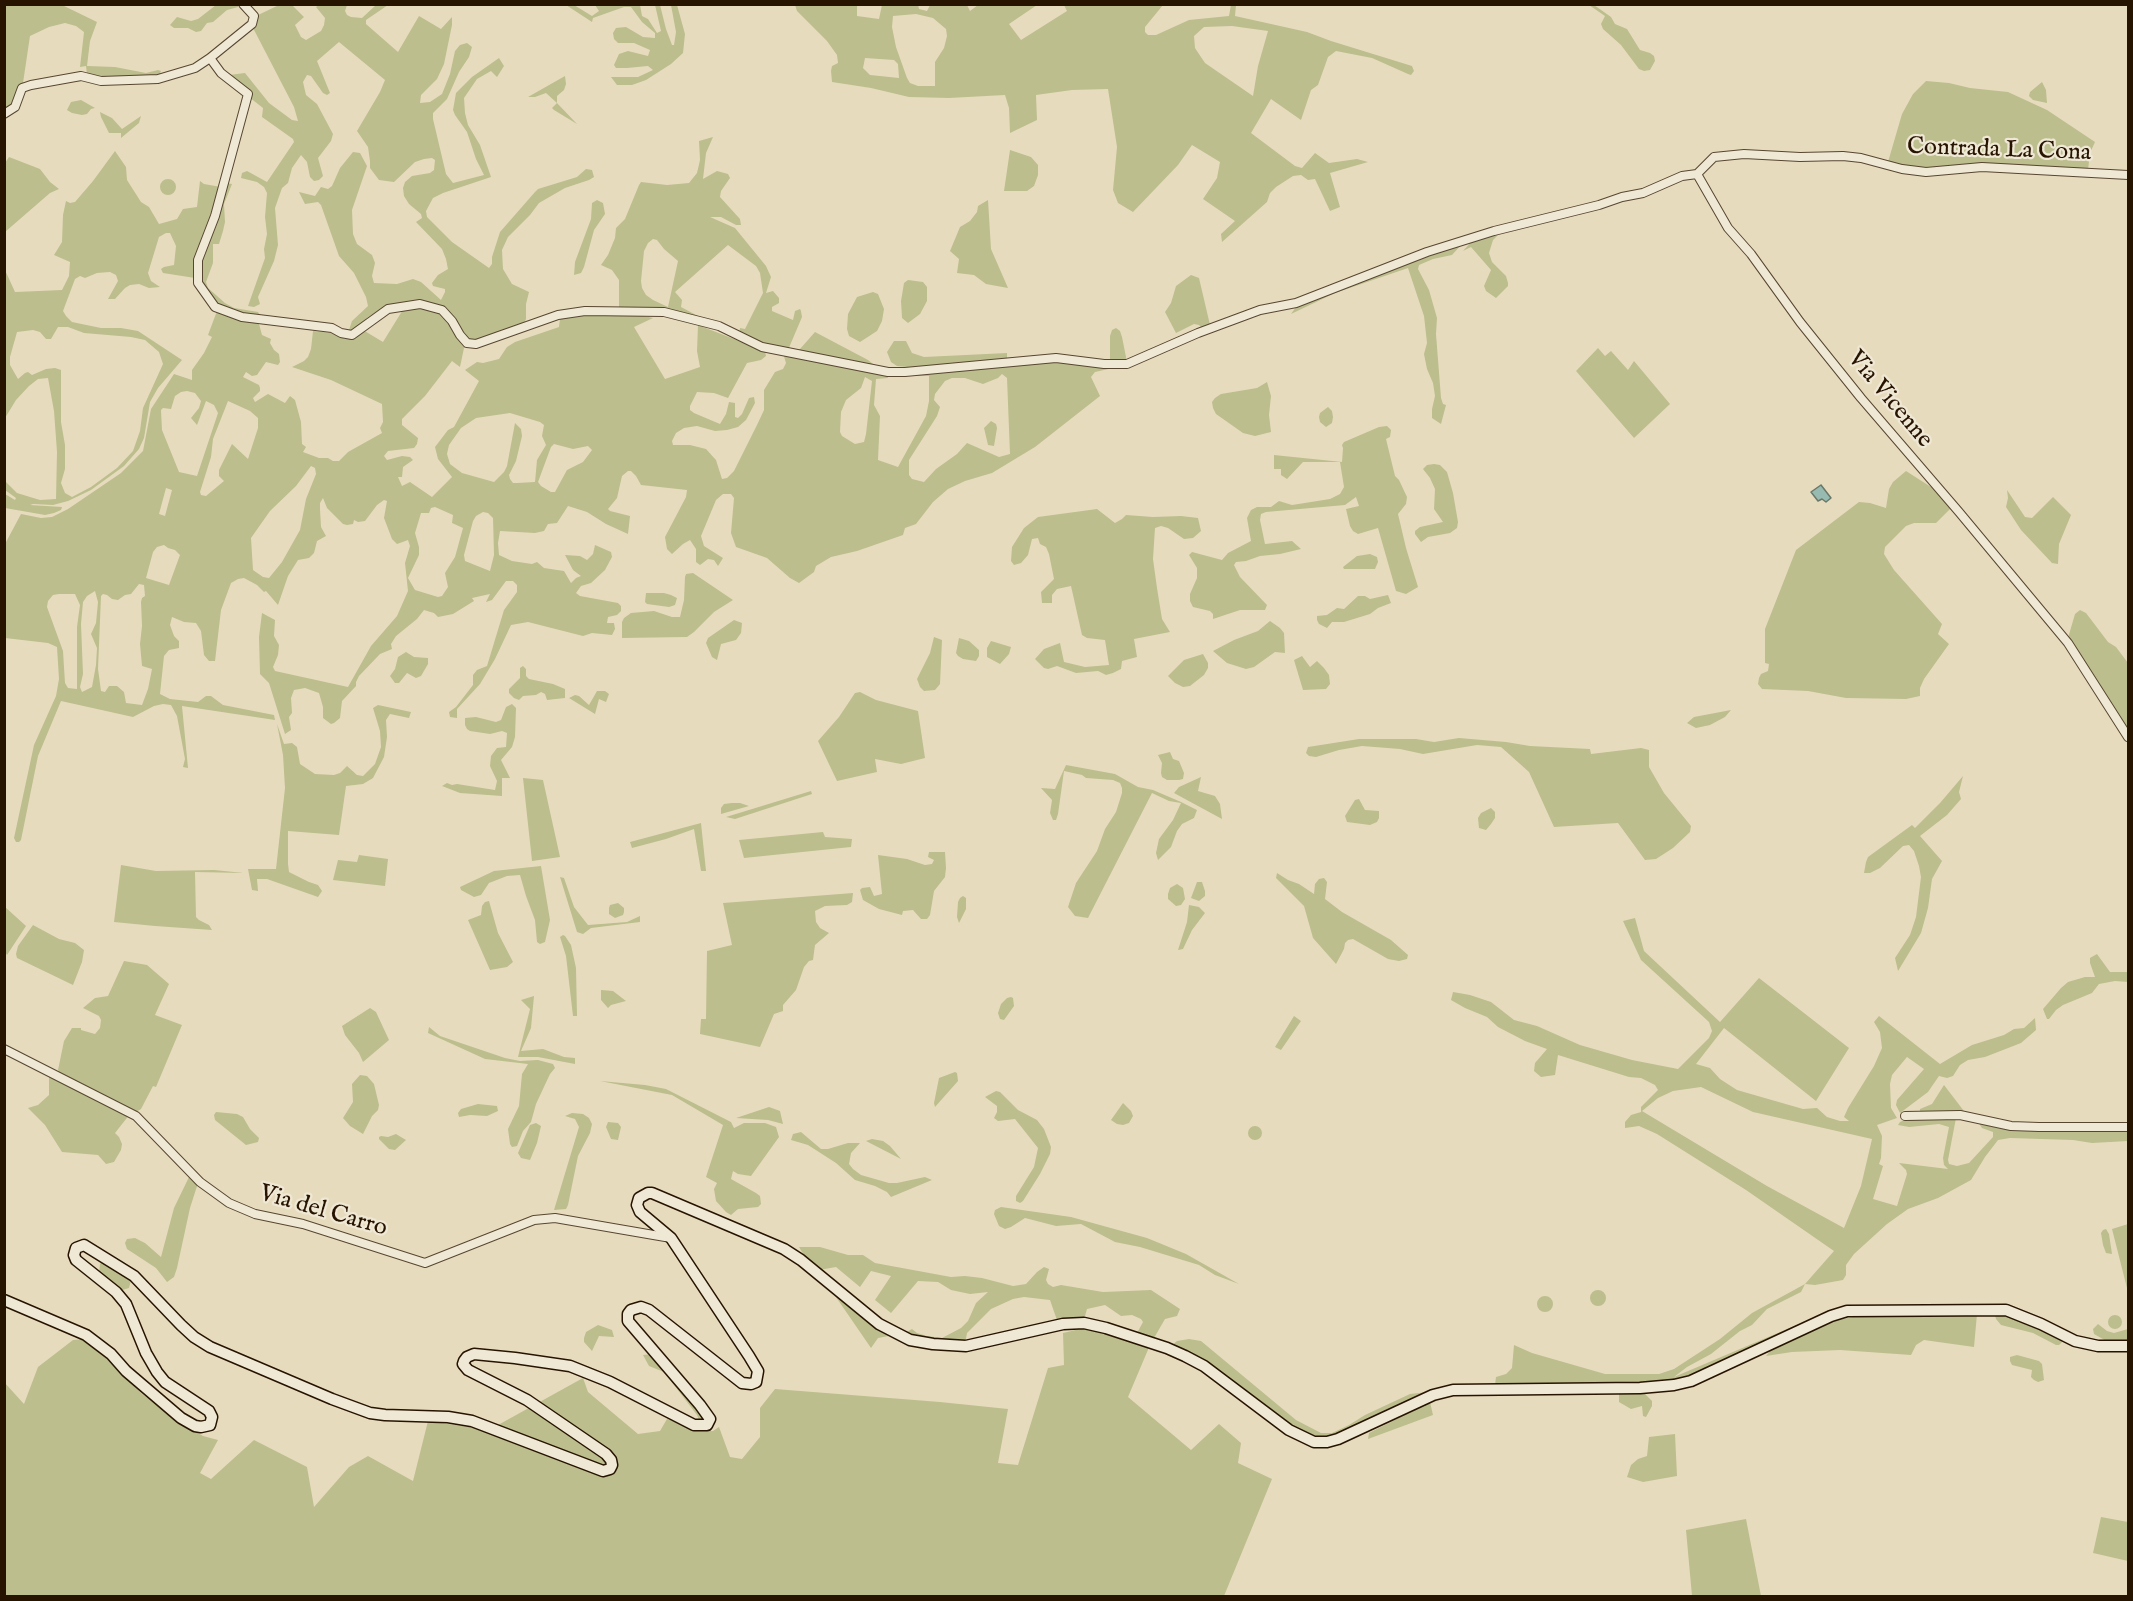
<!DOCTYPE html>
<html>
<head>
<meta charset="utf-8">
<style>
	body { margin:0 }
	#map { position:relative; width:2133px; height:1601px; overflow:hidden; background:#e7dbbe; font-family:"IM FELL English",serif }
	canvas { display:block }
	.frame { position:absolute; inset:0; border:6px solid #271400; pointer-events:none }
</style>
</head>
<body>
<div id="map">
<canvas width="2133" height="1601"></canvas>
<div class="frame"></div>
</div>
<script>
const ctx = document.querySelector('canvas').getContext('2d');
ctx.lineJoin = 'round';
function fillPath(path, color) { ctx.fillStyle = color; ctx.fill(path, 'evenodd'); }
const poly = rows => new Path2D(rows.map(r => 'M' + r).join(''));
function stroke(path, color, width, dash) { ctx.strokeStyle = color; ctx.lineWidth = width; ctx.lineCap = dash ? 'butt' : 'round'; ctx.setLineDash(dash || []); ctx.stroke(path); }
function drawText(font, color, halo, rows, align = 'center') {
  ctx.font = font + ' "IM FELL English",serif'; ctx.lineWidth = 4.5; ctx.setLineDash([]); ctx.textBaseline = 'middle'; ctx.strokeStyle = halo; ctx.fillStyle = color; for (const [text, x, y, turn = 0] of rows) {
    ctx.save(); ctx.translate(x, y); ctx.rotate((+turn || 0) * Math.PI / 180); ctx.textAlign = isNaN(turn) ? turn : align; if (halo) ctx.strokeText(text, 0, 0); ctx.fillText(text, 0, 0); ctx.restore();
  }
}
fillPath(poly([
	[39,4,62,5,97,22,90,41,87,66,115,67,146,73,158,70,161,71,159,76,116,81,87,74,86,66,80,67,84,32,76,26,65,23,49,27,30,36,23,83,31,81,14,106,5,113,5,5],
	[216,5,238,5,238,7,227,10,213,22,207,23,201,31,196,32,188,28,174,28,170,25,177,17,191,21,198,19],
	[279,5,292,5,304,17,295,25,301,37,306,40,321,31,324,25,325,18,316,7,319,5,347,5,345,11,347,15,351,17,362,18,376,5,388,5,366,20,366,24,398,52,419,16,441,29,452,17,452,25,444,64,437,79,421,95,420,103,430,102,442,94,450,74,455,51,460,45,467,43,472,47,469,57,459,72,447,99,433,113,433,119,446,174,453,183,484,175,476,159,467,132,455,115,453,110,456,93,472,77,499,58,504,66,497,77,491,71,477,79,464,98,465,113,468,125,480,145,491,177,443,193,433,198,426,211,427,217,452,242,489,268,492,264,492,257,500,232,535,192,538,189,577,177,586,169,592,170,594,177,589,180,565,188,539,203,530,215,508,237,502,250,503,269,512,284,529,292,526,304,526,319,523,326,464,348,460,367,452,361,425,396,402,419,402,425,418,438,417,444,414,448,388,451,384,456,387,460,402,456,410,457,413,460,403,467,402,477,398,477,402,486,410,482,432,497,452,477,438,459,435,447,448,430,454,427,479,381,465,370,477,362,483,363,499,359,507,347,515,342,559,327,560,318,586,314,644,316,653,318,634,327,665,379,700,367,697,351,698,325,765,351,766,356,761,360,747,363,728,398,714,393,697,392,690,406,690,410,694,413,720,424,726,414,729,402,735,403,735,417,738,418,742,414,749,398,754,397,755,403,746,420,738,427,727,430,715,431,697,426,684,428,676,433,672,441,673,445,690,445,706,449,716,460,722,479,727,478,734,471,757,425,764,410,764,390,775,372,783,369,786,363,783,353,791,355,800,349,815,332,868,360,887,375,888,378,876,379,874,405,880,416,878,460,898,467,926,416,929,401,929,376,912,376,935,372,1050,361,1113,368,1095,372,1091,377,1100,396,1035,447,992,473,965,481,948,489,933,502,916,524,905,528,903,535,857,551,831,557,816,566,814,572,799,583,790,578,767,558,736,547,731,533,734,498,731,494,723,494,716,500,701,536,704,546,723,558,718,566,714,560,708,559,700,565,696,562,696,549,690,540,683,544,672,554,667,549,665,537,686,497,687,490,641,485,636,476,631,471,628,471,622,476,617,498,608,509,610,511,630,516,628,534,606,524,587,512,568,506,557,523,548,524,544,531,535,533,500,531,498,543,499,555,512,561,532,564,537,562,544,568,564,571,571,583,576,578,581,576,573,570,565,555,580,556,587,560,593,554,595,545,611,552,612,557,605,570,591,583,581,586,576,593,580,596,618,603,621,606,621,611,617,615,608,617,607,623,614,623,615,629,612,635,592,633,583,636,528,622,511,625,495,659,480,684,457,709,457,718,450,717,449,712,456,707,473,685,473,675,477,670,487,666,504,610,517,592,517,585,513,581,506,581,492,600,486,602,490,594,472,598,474,601,453,614,438,617,434,613,424,610,417,619,396,636,391,644,392,649,380,654,359,676,356,682,356,686,342,701,340,718,334,723,331,724,323,718,323,707,319,693,305,688,294,690,291,698,292,713,289,717,291,730,285,734,269,683,260,674,259,637,262,613,275,620,274,636,279,645,278,655,273,667,275,671,348,687,371,646,397,616,408,591,405,563,410,546,408,540,397,544,392,539,384,518,387,501,384,500,377,505,365,521,358,522,354,520,353,524,347,525,343,524,327,508,323,498,320,503,320,509,321,527,326,536,317,541,314,553,309,558,298,560,288,576,278,605,266,591,264,592,257,585,244,578,238,579,231,583,221,610,215,661,209,661,204,655,201,631,196,623,184,622,172,617,170,625,174,636,179,641,179,648,169,650,164,656,160,694,170,699,198,702,206,696,211,696,223,705,274,715,275,720,182,706,188,768,183,767,185,759,177,716,171,705,163,704,154,706,133,717,61,701,38,756,21,840,19,842,16,842,14,838,34,745,56,696,59,679,57,647,48,643,5,638,5,544,21,514,41,518,52,517,68,509,121,473,143,451,151,409,174,374,192,380,192,370,204,353,212,337,208,335,217,311,259,324,262,335,271,339,270,343,274,350,279,354,280,362,278,365,266,362,257,375,252,376,246,372,243,377,259,385,260,388,260,391,253,398,255,402,268,394,285,403,290,396,295,400,301,422,302,444,306,447,303,452,319,458,328,458,333,461,339,461,348,452,382,433,380,428,383,422,382,404,331,380,292,367,304,361,308,357,311,349,313,331,333,333,345,339,352,338,363,330,383,342,404,308,386,306,368,317,354,332,348,333,352,321,368,306,366,297,354,273,339,256,321,205,318,202,305,204,299,192,315,196,321,187,328,189,332,186,340,168,353,152,360,153,367,166,352,210,353,234,357,244,372,255,375,263,372,276,374,283,397,284,413,279,421,282,441,300,445,292,445,289,433,286,432,283,438,275,448,269,446,259,442,249,416,222,422,218,421,214,409,204,404,196,403,188,405,182,412,176,430,173,434,170,435,160,432,158,424,159,415,162,394,182,379,180,370,168,370,161,368,147,357,131,380,92,385,80,339,42,317,61,330,93,327,95,323,93,311,76,307,75,303,82,306,95,317,104,333,134,331,141,318,158,323,176,319,180,314,181,310,177,307,162,301,155,292,168,288,183,282,188,275,208,278,245,274,261,258,297,260,304,254,307,248,306,265,258,264,249,267,234,265,217,267,193,264,187,257,182,241,178,242,173,247,171,267,182,294,142,293,139,262,117,263,108,249,97,229,75,245,73,269,103,292,120,298,121,294,107,252,26,256,16],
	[1002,374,1007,378,1010,454,999,457,967,443,957,454,936,469,924,482,912,479,909,475,909,460,937,416,940,407,934,400,935,394,945,381,952,378,965,378,983,384,998,378],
	[865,377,872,381,866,434,864,442,855,444,842,436,840,432,841,412,846,400,861,388],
	[187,391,195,393,201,401,199,408,191,418,197,425,206,401,214,405,218,413,197,476,179,472,162,430,161,410,163,408,171,409,175,396,181,392],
	[228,401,250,411,258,418,258,428,248,459,232,444,219,470,219,476,224,481,206,496,201,495,200,492,211,457,213,439],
	[510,413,540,422,544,425,542,436,546,445,537,460,535,482,517,483,513,483,510,479,509,475,516,461,522,436,521,429,515,423,507,466,504,472,494,482,462,473,450,464,447,454,449,445,461,428,476,418],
	[554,444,573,449,588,446,592,450,583,462,567,470,555,492,551,492,541,486,538,482,551,447],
	[311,466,315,468,316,474,306,499,300,530,282,562,269,578,263,577,253,570,251,538,270,511,296,486],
	[166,488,172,490,165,516,159,514],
	[435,507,453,515,452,523,463,528,455,557,445,573,448,587,442,596,438,597,415,590,408,578,419,555,419,547,415,533,421,513,429,513,431,508],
	[483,512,488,513,493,518,494,555,490,571,465,561,464,555,473,521,476,516],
	[164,545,168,548,175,550,180,555,169,585,146,578,153,552,157,547],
	[139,584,144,585,145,596,142,598,141,602,142,626,140,644,142,666,152,669,148,689,142,705,126,703,124,692,117,686,109,686,105,692,101,691,98,669,101,596,103,594,107,595,112,599,118,600,125,595,131,594],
	[95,591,98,602,96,623,91,634,97,648,96,665,92,687,82,692,80,687,83,674,81,624,83,602,87,596],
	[59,594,75,594,80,605,77,627,77,689,68,688,65,683,63,651,47,607,48,601,53,595],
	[566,5,574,5,592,16,599,11,595,5,640,5,642,16,648,19,657,33,661,31,655,5,660,5,666,29,672,45,674,45,676,32,671,5,677,5,685,34,683,53,671,64,646,80,632,85,617,85,611,77,638,77,653,70,648,66,627,68,616,68,614,65,619,54,628,51,648,56,650,50,634,43,618,43,614,39,613,33,616,28,626,27,643,37,655,38,655,33,642,22,631,7,624,7,593,18,592,22],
	[795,5,857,5,857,16,879,19,882,5,918,5,919,9,927,11,930,5,967,5,970,11,978,5,1037,5,1009,24,1021,40,1067,11,1064,5,1163,5,1145,27,1145,32,1148,35,1156,35,1189,20,1229,16,1231,5,1236,5,1235,16,1307,32,1331,41,1412,66,1414,71,1411,75,1408,74,1372,58,1336,51,1328,57,1318,85,1311,90,1301,120,1271,99,1251,133,1295,166,1302,168,1315,153,1329,163,1357,159,1368,162,1330,173,1340,207,1330,211,1315,179,1308,180,1301,175,1293,176,1276,187,1270,193,1267,202,1222,242,1221,234,1235,221,1203,199,1217,178,1220,162,1192,145,1178,165,1133,212,1118,203,1113,190,1117,147,1108,89,1072,90,1036,95,1037,120,1010,133,1009,108,1005,95,949,98,909,97,871,88,832,82,831,71,832,66,838,63,837,55,827,41,797,11],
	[916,14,933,18,946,29,947,36,944,48,935,62,935,86,918,86,910,83,907,78,896,47,892,27,893,16],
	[1232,26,1268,31,1258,66,1253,96,1205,63,1195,48,1194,36,1204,27],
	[865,58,894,60,898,64,899,78,870,75,863,68],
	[1589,5,1594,5,1611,17,1615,24,1627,29,1640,50,1650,53,1654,56,1655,61,1650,70,1644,71,1639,69,1621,45,1603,29,1601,24,1605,16],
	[565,76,566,84,564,90,557,96,557,103,577,124,554,110,552,108,557,103,546,93,535,97,528,97],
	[1926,81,1949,83,1970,88,2008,92,2047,110,2095,142,2090,153,2088,170,1923,169,1888,162,1902,114,1913,94],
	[2042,82,2046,90,2047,103,2033,100,2029,96,2030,92],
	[81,100,95,108,91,109,87,114,82,115,72,113,67,110,71,102],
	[100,112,112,118,122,129,141,116,139,123,121,138,121,133,109,133,101,117],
	[713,137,706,153,703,179,717,171,728,174,730,178,721,191,720,197,740,219,741,225,736,225,721,217,710,217,735,228,766,266,771,277,766,293,773,291,779,298,779,303,772,307,772,311,793,320,795,311,800,309,801,311,802,317,788,350,763,345,739,335,740,328,745,329,763,293,760,273,756,266,728,245,675,292,682,300,681,307,698,316,720,323,619,307,619,280,612,270,601,265,608,255,615,238,616,228,625,219,639,185,641,182,667,185,689,183,697,173,700,160,699,141],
	[653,239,657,240,664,249,678,261,668,307,653,300,646,295,642,288,641,281,644,251,648,243],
	[1010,150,1031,157,1038,165,1038,175,1034,186,1027,191,1004,191],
	[115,151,126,167,127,180,141,202,149,207,159,224,177,219,183,209,197,207,200,181,204,184,221,187,226,183,232,184,224,204,225,222,223,231,219,244,213,244,213,263,206,282,208,288,225,303,234,308,258,312,262,318,246,316,213,302,195,278,163,273,161,269,164,267,174,265,176,246,170,233,166,233,159,237,148,273,151,281,160,287,149,288,139,284,130,285,125,288,115,299,108,299,118,281,116,275,110,272,97,273,85,278,80,276,75,279,63,311,66,316,72,322,101,328,121,328,138,331,182,360,158,388,150,402,144,438,139,449,124,466,91,490,68,501,53,505,33,504,30,505,62,507,61,510,54,513,45,515,5,508,5,494,15,500,16,498,5,490,5,481,17,493,40,500,56,499,57,452,54,411,48,378,38,379,29,386,16,400,5,418,5,270,15,292,62,290,69,276,70,262,54,255,62,242,63,215,66,201,70,203,75,202,93,181],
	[58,327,68,327,84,333,131,337,145,340,159,352,163,364,143,408,140,431,133,451,117,468,91,487,72,497,65,493,61,483,65,469,65,445,61,422,61,370,55,368,46,369,32,375,28,372,25,373,18,379,10,365,10,357,17,332,33,330,40,332,46,339,51,339],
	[9,157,40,169,50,182,59,189,50,193,5,232,5,163],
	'160 187a8 8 0 1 1 16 0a8 8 0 1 1-16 0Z',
	[597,200,603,203,605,214,594,230,584,267,581,273,574,275,575,262,591,219,592,203],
	[988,200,991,249,1008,288,986,284,974,275,957,273,959,259,950,251,960,227,970,221,977,212,978,206],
	[1500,233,1493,240,1489,253,1492,262,1506,276,1508,283,1508,286,1496,298,1486,291,1484,286,1491,270,1471,247,1463,251,1472,241],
	[1462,244,1452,255,1433,259,1419,265,1418,269,1429,290,1437,318,1436,334,1441,398,1443,404,1446,405,1441,424,1432,418,1432,409,1435,396,1433,383,1427,369,1424,354,1427,343,1424,316,1408,268,1335,293,1291,314,1296,307,1380,275,1405,263],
	[1191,275,1199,278,1210,325,1202,328,1199,325,1194,324,1176,333,1165,312,1171,303,1176,286],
	[908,280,923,282,927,287,927,301,920,314,908,323,902,318,901,301,904,283],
	[873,292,878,294,884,309,882,321,877,331,860,342,849,336,847,329,848,314,857,297],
	[1116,328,1120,331,1122,337,1127,362,1110,363,1110,336,1112,330],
	[894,341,906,341,912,353,924,357,1007,353,1007,358,917,368,897,366,891,362,887,352],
	[1598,348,1605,356,1611,351,1628,370,1634,361,1670,404,1634,438,1576,371],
	[1267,382,1271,396,1269,415,1271,432,1255,436,1243,433,1216,414,1213,408,1212,402,1215,398,1221,394,1257,388],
	[1328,407,1332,411,1333,417,1332,423,1326,427,1320,422,1319,417,1320,413],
	[991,421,996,424,997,428,994,446,988,445,984,428],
	[1387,426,1391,430,1390,437,1386,439,1395,476,1399,480,1407,497,1406,504,1398,514,1406,548,1418,587,1406,594,1396,591,1378,528,1358,534,1353,531,1350,526,1346,509,1359,506,1356,497,1345,505,1266,512,1261,514,1260,520,1265,544,1292,541,1301,549,1280,554,1260,556,1246,561,1236,562,1234,565,1240,577,1267,605,1265,610,1240,610,1213,619,1213,614,1210,611,1193,607,1190,601,1190,594,1197,578,1197,568,1189,555,1192,552,1222,560,1228,553,1251,541,1247,518,1251,510,1257,507,1271,507,1279,501,1292,505,1330,499,1340,494,1344,487,1340,462,1303,462,1287,479,1281,475,1281,469,1274,469,1274,455,1342,462,1343,448,1342,445,1344,442,1379,427],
	[1434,464,1440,465,1447,472,1453,493,1458,522,1457,528,1450,533,1428,537,1421,542,1415,534,1415,531,1420,527,1443,522,1434,509,1435,489,1430,478,1423,469,1427,465],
	[1906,471,1931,487,1951,508,1936,523,1914,523,1906,526,1885,547,1884,554,1894,570,1942,624,1938,634,1949,644,1924,679,1920,688,1920,696,1906,699,1846,698,1808,691,1762,689,1758,684,1759,678,1761,674,1768,671,1769,664,1765,663,1765,629,1796,550,1859,502,1870,503,1886,508,1889,489,1893,482],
	[2007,490,2025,517,2032,518,2053,497,2071,515,2059,544,2058,564,2052,563,2021,530,2006,507,2008,498],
	[1097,509,1115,523,1122,519,1126,515,1153,517,1181,516,1198,518,1201,531,1193,538,1184,539,1168,528,1161,526,1155,528,1153,559,1157,588,1162,619,1170,632,1134,639,1137,657,1122,661,1121,669,1113,673,1106,675,1098,671,1076,673,1057,666,1048,669,1044,668,1035,659,1044,649,1060,643,1064,662,1085,667,1109,665,1105,640,1087,638,1082,635,1071,586,1057,589,1052,595,1052,603,1042,603,1041,592,1054,579,1049,554,1046,547,1040,544,1038,538,1032,539,1028,555,1021,563,1014,565,1011,561,1012,547,1024,528,1038,517],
	[1370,554,1377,557,1378,562,1375,569,1344,569,1343,567,1357,556],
	[693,573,733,600,714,612,694,632,687,637,622,638,622,622,624,618,631,613,654,611,672,617,680,617,684,600,685,577,686,574],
	[646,593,664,593,671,595,677,598,675,605,669,607,647,604,645,602],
	[1388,595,1391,603,1378,608,1370,614,1344,622,1332,622,1327,628,1319,624,1317,620,1317,616,1327,615,1337,608,1344,609,1358,596,1365,596,1370,599],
	[2080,610,2086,613,2108,642,2116,647,2128,663,2128,732,2068,638,2075,614],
	[734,620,742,623,741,633,736,640,721,644,717,660,712,657,706,643,708,638],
	[1270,621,1280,628,1284,633,1285,653,1275,652,1254,667,1246,669,1227,663,1213,651,1234,640,1258,631],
	[934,637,942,640,940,684,935,690,924,691,920,687,917,679,930,653],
	[959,638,969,641,979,650,979,656,976,661,963,659,958,656,956,653],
	[991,641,1011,647,1009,654,1000,664,987,657,987,648],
	[406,652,414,657,428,658,428,664,421,676,416,678,407,673,399,683,395,683,390,676,395,669,398,657],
	[1203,654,1208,663,1208,668,1204,675,1190,686,1183,687,1175,683,1168,676,1184,660],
	[1302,656,1310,667,1317,661,1324,668,1329,675,1330,684,1326,689,1303,690,1294,660],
	[523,666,526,669,526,676,529,679,553,684,565,689,565,698,547,700,545,694,541,692,536,695,523,696,519,700,514,698,509,693,509,689,520,678,520,668],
	[597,691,605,691,609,694,606,702,599,699,595,714,569,698,575,695,579,696,589,705],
	[860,692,876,700,918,711,925,758,901,764,875,759,877,772,837,781,818,741,839,717,855,693],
	[512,704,516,708,515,737,512,747,501,760,510,778,502,778,502,796,460,793,442,786,447,783,452,785,457,784,495,790,497,781,490,766,491,756,497,748,506,747,507,733,502,731,490,734,470,731,467,729,465,725,465,718,476,717,496,722,501,720,506,707],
	[378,705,411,712,409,718,390,714,386,720,387,737,384,757,373,778,363,784,346,786,339,835,288,831,288,864,289,872,309,882,318,885,322,891,318,897,267,879,257,879,258,891,252,890,248,869,276,869,285,788,283,755,277,724,284,744,292,743,297,747,300,764,315,774,334,775,340,773,347,766,357,775,363,776,375,764,381,747,380,731,373,708],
	[1731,710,1725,717,1710,725,1696,728,1687,723,1694,717],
	[1459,738,1506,742,1530,746,1590,749,1591,754,1641,748,1649,750,1649,767,1664,793,1691,826,1690,832,1673,848,1656,859,1645,860,1618,823,1554,827,1529,772,1501,747,1477,745,1423,754,1400,749,1362,746,1339,750,1316,757,1309,756,1306,753,1308,747,1359,739,1416,739,1434,742],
	[1170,752,1173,759,1179,761,1184,773,1183,779,1179,780,1167,780,1162,777,1161,773,1162,763,1158,755],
	[1066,765,1115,774,1138,787,1153,790,1181,802,1197,810,1194,818,1182,824,1177,831,1171,847,1158,860,1156,853,1159,839,1173,820,1181,803,1169,801,1152,793,1088,918,1075,916,1068,907,1076,883,1097,851,1105,829,1116,812,1122,793,1122,788,1120,783,1113,780,1086,778,1082,775,1064,771,1058,814,1056,820,1053,820,1050,813,1052,800,1041,788,1055,789],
	[1963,776,1959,792,1961,799,1947,815,1920,836,1942,861,1932,879,1928,908,1921,933,1898,971,1895,958,1910,935,1916,917,1921,877,1919,866,1914,851,1909,845,1903,846,1880,868,1870,873,1864,873,1866,862,1868,857,1912,825,1915,828,1940,803],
	[1201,777,1198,791,1215,796,1220,804,1222,819,1174,793,1179,787],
	[523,778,543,780,560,857,532,861],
	[811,791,812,794,735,819,726,817],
	[1359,799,1365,810,1379,811,1379,818,1377,822,1370,825,1347,822,1345,816,1355,800],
	[732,803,740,803,749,806,721,814,721,808,724,804],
	[1491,808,1495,812,1495,818,1491,824,1486,830,1479,828,1478,818,1481,813],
	[701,823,706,871,701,871,694,829,666,839,632,848,630,842],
	[823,832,825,837,852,839,851,847,744,858,739,840],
	[929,852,945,852,946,868,945,877,934,891,930,915,927,919,921,919,913,910,903,911,902,915,879,909,863,900,860,890,862,888,870,887,874,896,882,894,878,855,907,859,925,865,932,864,934,860,928,857],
	[359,855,388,859,385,886,333,880,338,860,357,862],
	[121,865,156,871,214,870,244,873,195,872,196,917,199,920,209,925,212,930,155,926,114,922],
	[541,866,550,920,545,942,540,944,537,942,535,920,526,896,520,875,507,876,489,883,481,895,474,897,461,890,460,887,494,871],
	[1277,873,1288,880,1299,884,1314,894,1315,884,1319,879,1324,878,1327,882,1325,899,1342,912,1391,940,1408,955,1407,959,1399,961,1388,959,1353,939,1348,940,1345,943,1344,949,1336,964,1313,938,1304,906,1276,878],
	[560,877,564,878,574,907,588,925,627,922,640,916,640,922,591,928,583,934,577,932],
	[1197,882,1202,882,1205,891,1205,896,1199,901,1191,898],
	[1177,884,1183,888,1185,899,1181,905,1176,906,1168,899,1168,894,1170,888],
	[853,893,852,902,847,905,825,906,815,911,816,922,820,928,829,933,815,945,813,960,809,961,804,967,796,990,783,1005,783,1011,774,1014,760,1047,700,1034,701,1019,706,1019,707,951,732,945,723,903],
	[963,896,966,898,966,909,959,923,957,917,958,902,960,898],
	[489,901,498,933,513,962,507,967,490,970,468,920,481,915,482,906,485,902],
	[618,903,624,908,624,912,623,915,615,918,609,914,609,908,610,905],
	[1189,905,1199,907,1205,913,1192,930,1183,949,1178,950,1187,922],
	[4,906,26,926,7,955,5,952],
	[1635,918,1644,951,1720,1022,1759,978,1849,1048,1816,1101,1724,1028,1696,1064,1710,1068,1720,1079,1737,1090,1803,1109,1817,1108,1827,1117,1840,1121,1849,1121,1844,1117,1848,1108,1874,1066,1882,1048,1880,1032,1874,1022,1879,1016,1940,1064,1972,1045,2004,1035,2014,1029,2024,1028,2035,1018,2036,1030,2021,1043,1985,1057,1968,1060,1960,1065,1953,1076,1947,1078,1939,1076,1928,1092,1900,1113,1896,1105,1897,1100,1924,1069,1907,1057,1892,1075,1890,1084,1891,1108,1897,1118,1877,1125,1882,1136,1881,1158,1879,1164,1883,1166,1873,1199,1897,1206,1907,1174,1906,1170,1899,1163,1948,1169,1944,1165,1943,1158,1949,1127,1939,1124,1909,1127,1898,1125,1900,1122,1907,1119,1956,1118,1948,1160,1949,1164,1957,1166,1969,1163,1993,1137,1993,1132,1982,1128,1978,1122,2057,1130,2128,1131,2128,1141,2092,1143,2073,1140,2010,1138,1998,1140,1985,1157,1971,1180,1938,1198,1908,1209,1887,1224,1854,1254,1846,1265,1846,1275,1843,1280,1815,1285,1805,1284,1801,1292,1767,1309,1752,1325,1740,1331,1711,1354,1687,1367,1674,1377,1813,1318,1818,1319,1698,1376,1661,1385,1495,1385,1496,1377,1506,1374,1512,1368,1514,1345,1532,1353,1605,1374,1659,1374,1674,1369,1720,1339,1752,1313,1805,1284,1834,1251,1746,1190,1657,1134,1639,1126,1625,1128,1625,1122,1631,1115,1641,1112,1641,1107,1658,1090,1655,1085,1641,1078,1629,1077,1558,1055,1555,1075,1541,1077,1534,1071,1535,1063,1547,1049,1525,1041,1498,1027,1487,1017,1465,1008,1451,1000,1453,992,1470,995,1491,1002,1514,1020,1537,1026,1580,1045,1632,1060,1678,1069,1709,1038,1712,1031,1709,1022,1641,960,1623,921],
	[1701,1087,1753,1112,1872,1139,1861,1186,1844,1228,1767,1186,1642,1111,1658,1098,1673,1091],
	[33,925,59,939,75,943,84,950,82,962,73,985,17,958,16,954,18,946],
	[563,935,565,936,571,945,576,968,577,1016,573,1016,566,956,560,937],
	[2097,954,2110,972,2128,972,2128,982,2115,981,2099,984,2092,993,2063,1005,2056,1010,2049,1019,2047,1019,2043,1009,2061,988,2068,982,2085,977,2095,977,2090,963,2090,958],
	[124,961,147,965,169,984,155,1015,182,1025,156,1087,153,1086,141,1109,136,1112,76,1082,60,1073,58,1070,64,1041,72,1028,81,1028,81,1030,95,1034,100,1028,101,1020,99,1016,83,1008,95,998,108,996],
	[601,990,613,991,626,1001,611,1005,608,1008,601,1000],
	[534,996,531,1028,521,1051,543,1049,564,1057,575,1058,575,1064,538,1057,518,1057,530,1009,521,1000],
	[1011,997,1013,998,1014,1006,1004,1020,1000,1019,998,1013,1001,1004,1007,998],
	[370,1008,376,1012,389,1040,363,1062,359,1053,345,1035,342,1026],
	[1294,1016,1301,1021,1281,1050,1275,1047],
	[429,1027,440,1036,505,1058,520,1061,538,1060,553,1064,555,1068,550,1074,536,1104,531,1122,523,1131,517,1146,512,1147,510,1144,508,1129,519,1106,522,1074,528,1064,485,1059,428,1033],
	[955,1072,957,1073,958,1081,935,1107,934,1103,939,1078],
	[49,1073,130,1114,115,1133,119,1137,122,1144,121,1150,114,1162,106,1164,98,1155,62,1152,45,1125,28,1108,38,1105,49,1095],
	[360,1075,367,1076,374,1084,379,1105,378,1110,372,1116,363,1134,350,1126,343,1118,353,1102,352,1084],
	[600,1081,645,1085,666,1089,731,1122,734,1128,744,1123,765,1123,776,1127,779,1137,751,1176,738,1174,733,1171,731,1179,756,1193,760,1196,761,1204,758,1207,738,1209,731,1215,726,1212,716,1201,714,1189,717,1183,706,1177,723,1125,672,1095],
	[1944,1085,1967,1115,1920,1114,1920,1109,1932,1104],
	[996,1091,1000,1092,1018,1110,1037,1120,1044,1129,1051,1147,1050,1154,1040,1174,1023,1201,1020,1203,1016,1201,1016,1196,1034,1167,1038,1148,1015,1119,998,1121,994,1118,997,1112,997,1106,985,1097],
	[1123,1103,1131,1111,1133,1116,1129,1123,1123,1125,1117,1124,1111,1120],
	[478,1104,497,1106,498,1111,487,1116,470,1115,459,1117,458,1113,461,1109],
	[769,1107,780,1111,783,1124,768,1120,736,1118],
	[216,1112,237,1114,243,1117,250,1129,259,1138,258,1142,246,1145,215,1120,214,1115],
	[572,1113,583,1114,589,1118,592,1124,590,1133,578,1156,568,1205,566,1209,554,1210,579,1127,575,1119,565,1116],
	[608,1122,618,1123,621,1127,618,1140,611,1139,606,1127],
	[536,1123,541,1126,537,1143,530,1160,521,1158,518,1153,530,1125],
	'1248 1133a7 7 0 1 1 14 0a7 7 0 1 1-14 0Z',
	[801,1132,821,1149,828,1149,848,1143,860,1143,851,1153,849,1164,853,1169,861,1175,889,1183,897,1183,925,1177,932,1180,891,1197,887,1192,875,1186,855,1180,836,1163,808,1145,791,1140,793,1134],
	[396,1134,406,1140,395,1150,389,1149,379,1139,379,1137,381,1136,388,1137],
	[872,1139,883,1141,890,1146,901,1159,866,1141],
	[190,1175,198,1183,190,1208,177,1268,174,1277,167,1282,156,1268,127,1249,125,1243,127,1239,135,1238,145,1243,161,1257,174,1208],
	[1001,1207,1071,1217,1147,1238,1186,1254,1239,1284,1215,1275,1199,1265,1140,1247,1115,1242,1081,1224,1056,1226,1025,1218,1011,1227,1005,1229,999,1226,994,1214,995,1210],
	[2128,1224,2128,1292,2112,1229],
	[2106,1229,2109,1234,2112,1254,2106,1253,2103,1245,2101,1233,2103,1230],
	[799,1247,820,1247,848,1255,863,1255,875,1263,951,1277,965,1276,982,1278,1013,1286,1026,1284,1037,1272,1044,1267,1049,1269,1046,1280,1048,1284,1053,1287,1061,1285,1103,1292,1151,1290,1180,1309,1177,1316,1165,1319,1154,1338,1136,1335,1143,1322,1141,1319,1132,1315,1121,1316,1105,1305,1087,1309,1085,1316,1079,1321,1058,1323,1050,1300,1024,1297,1013,1299,991,1309,967,1333,965,1344,917,1339,905,1333,912,1329,917,1333,927,1336,942,1338,961,1328,968,1321,976,1303,988,1292,970,1294,951,1290,938,1282,918,1281,891,1313,875,1300,891,1276,871,1271,860,1287,836,1267,819,1270,805,1257],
	[103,1260,131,1280,129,1288,119,1291,99,1274,100,1264],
	[827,1284,894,1335,878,1338,871,1348],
	'1590 1298a8 8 0 1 1 16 0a8 8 0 1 1-16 0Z',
	'1537 1304a8 8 0 1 1 16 0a8 8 0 1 1-16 0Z',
	[1977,1314,1974,1347,1924,1340,1916,1345,1911,1355,1840,1350,1792,1352,1766,1356,1771,1350,1838,1320,1862,1315],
	'2108 1322a7 7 0 1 1 14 0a7 7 0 1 1-14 0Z',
	[1995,1315,2014,1317,2065,1339,2059,1345,2056,1345,2033,1333,2001,1325,1996,1319],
	[2098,1324,2107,1331,2114,1333,2128,1329,2128,1343,2110,1343,2094,1334,2093,1329],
	[598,1325,612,1330,614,1337,599,1336,592,1351,584,1342,584,1338,586,1332],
	[1080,1329,1106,1331,1150,1345,1128,1397,1191,1450,1219,1424,1241,1443,1238,1463,1272,1479,1224,1596,5,1596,4,1382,24,1404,38,1367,73,1340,84,1339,114,1365,141,1393,176,1420,203,1436,218,1440,200,1473,211,1479,254,1440,307,1467,314,1507,349,1467,368,1456,413,1481,428,1421,489,1430,583,1378,588,1392,638,1434,660,1431,667,1419,706,1431,713,1431,719,1427,730,1457,742,1459,760,1437,760,1408,775,1389,940,1402,1008,1409,998,1463,1018,1465,1048,1368,1064,1365,1063,1333],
	[1189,1339,1201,1341,1296,1420,1321,1433,1332,1433,1349,1425,1365,1415,1410,1394,1436,1391,1327,1441,1302,1436,1171,1346,1177,1341],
	[653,1354,706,1418,706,1422,699,1420,697,1415,664,1372,649,1366,643,1355],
	[2017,1355,2039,1361,2042,1364,2044,1380,2038,1382,2034,1380,2031,1377,2032,1370,2012,1365,2010,1361,2010,1357],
	[1644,1393,1652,1401,1652,1406,1646,1417,1643,1416,1642,1406,1631,1409,1619,1402,1619,1394],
	[1430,1402,1433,1415,1368,1439,1369,1433],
	[1675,1434,1677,1476,1643,1482,1627,1477,1631,1465,1638,1459,1647,1456,1649,1437],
	[2101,1517,2128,1522,2128,1561,2093,1553],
	[1746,1519,1761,1596,1692,1596,1686,1530]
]), '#bcbe8d');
const water = poly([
	[1821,485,1831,498,1826,502,1822,499,1818,501,1811,492,1821,485]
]);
fillPath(water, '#97bbb0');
stroke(water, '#6a786a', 1.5);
const street = poly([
	[210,58,221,73,248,94,215,216,198,260,198,283,215,307,242,317,332,328,341,333,352,335,388,309,420,304,442,310,452,321,460,335,467,343,476,344,558,315,585,311,664,312,719,326,762,347,888,372,905,372,1056,358,1104,364,1127,364,1198,333,1260,310,1296,303,1427,252,1494,231,1599,205,1622,197,1643,193,1682,176,1697,174],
	[4,114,15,107,22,88,31,85,81,76,101,81,158,79,195,68,210,58,252,24,254,16,243,4],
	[1697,174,1728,228,1751,254,1800,322,1861,398,1959,512,2068,643,2128,737],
	[1697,174,1714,157,1744,154,1800,157,1843,156,1861,158,1902,169,1926,172,1982,167,2128,175],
	[4,1049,136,1116,200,1182,229,1203,255,1214,303,1224,425,1263,534,1220,555,1218,671,1238],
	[1905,1116,1960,1115,2011,1126,2039,1127,2128,1127]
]);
const secondary = poly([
	[4,1300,86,1335,111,1354,126,1371,181,1418,195,1426,201,1427,210,1425,212,1417,209,1411,165,1382,157,1372,146,1353,126,1304,116,1292,76,1260,74,1255,76,1248,84,1245,134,1276,181,1325,194,1337,210,1347,332,1399,370,1413,385,1415,448,1417,472,1421,603,1471,610,1469,612,1465,611,1460,606,1454,527,1400,468,1370,463,1364,464,1361,467,1357,474,1354,515,1358,570,1366,610,1382,694,1425,707,1425,710,1419,700,1405,628,1321,628,1314,631,1310,641,1307,649,1310,742,1383,751,1384,756,1382,758,1371,749,1356,671,1238,640,1212,637,1205,639,1198,648,1193,652,1193,784,1249,801,1260,879,1324,910,1340,933,1344,966,1346,1063,1324,1084,1323,1106,1328,1167,1348,1185,1356,1204,1366,1289,1430,1314,1442,1327,1442,1338,1439,1433,1395,1453,1390,1640,1388,1674,1385,1691,1381,1831,1316,1847,1311,2006,1310,2041,1324,2075,1341,2098,1346,2128,1346]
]);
stroke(street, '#574630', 10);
stroke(secondary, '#271400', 13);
stroke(street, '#efe8d5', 8);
stroke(secondary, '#efe8d5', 10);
drawText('24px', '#271400', '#efe8d5', [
	["Contrada La Cona",1999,151,2],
	["Via Vicenne",1889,400,50],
	["Via del Carro",323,1212,16]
]);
</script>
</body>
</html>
